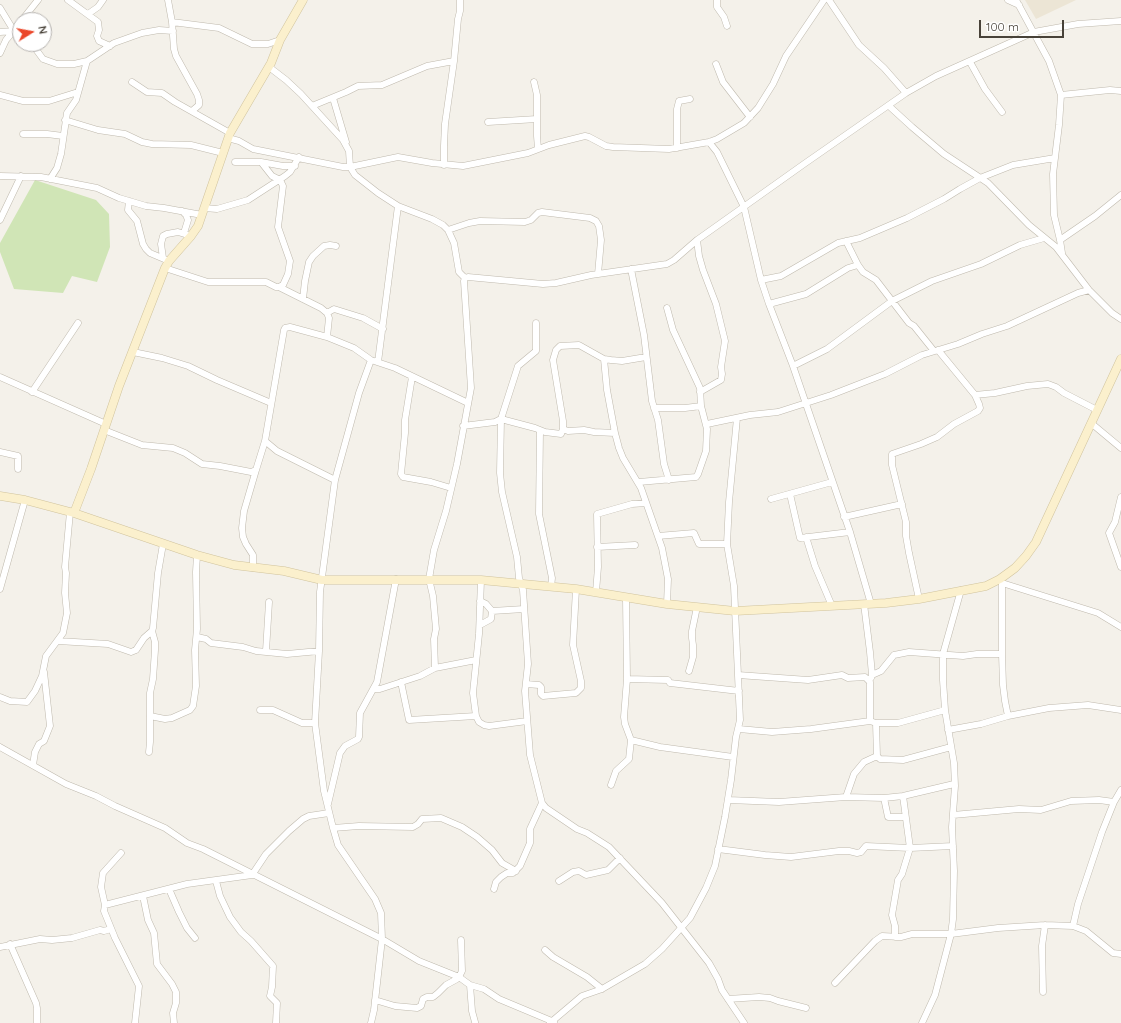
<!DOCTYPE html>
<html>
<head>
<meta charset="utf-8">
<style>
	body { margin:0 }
	#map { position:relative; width:1121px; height:1023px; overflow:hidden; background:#f4f1ea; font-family:Quicksand,sans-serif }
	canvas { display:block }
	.north { position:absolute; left:12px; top:12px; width:40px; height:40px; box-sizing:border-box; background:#fff; border:1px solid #b6b3b0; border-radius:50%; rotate:79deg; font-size:11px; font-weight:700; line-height:16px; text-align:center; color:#484239 }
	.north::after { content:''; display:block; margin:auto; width:14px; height:18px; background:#eb472a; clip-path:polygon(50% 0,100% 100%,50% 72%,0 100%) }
	.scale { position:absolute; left:979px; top:20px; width:85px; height:18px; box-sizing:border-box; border:2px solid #484239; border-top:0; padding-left:5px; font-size:12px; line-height:14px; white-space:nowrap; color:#484239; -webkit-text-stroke:3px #fff; paint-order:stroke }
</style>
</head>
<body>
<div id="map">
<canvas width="1121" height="1023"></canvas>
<div class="north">N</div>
<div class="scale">100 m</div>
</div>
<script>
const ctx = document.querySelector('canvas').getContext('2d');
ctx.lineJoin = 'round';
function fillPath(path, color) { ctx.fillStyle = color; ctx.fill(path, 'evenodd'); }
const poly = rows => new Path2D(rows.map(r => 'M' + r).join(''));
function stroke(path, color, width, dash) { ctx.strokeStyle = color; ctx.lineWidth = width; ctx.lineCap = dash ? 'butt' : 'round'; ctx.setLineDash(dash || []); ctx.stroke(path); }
fillPath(poly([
	[1025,0,1076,0,1036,19]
]), '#ece5d5');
fillPath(poly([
	[35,180,96,200,109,214,110,247,97,282,72,276,63,293,14,289,0,252,0,243]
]), '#d0e5b6');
const street = poly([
	[68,0,98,22,99,30,97,36,99,41,110,46],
	[168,0,172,22,174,49,176,56,197,94,199,100,199,105,192,111],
	[717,0,717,7,724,17,727,26],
	[829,0,859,45,884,68,906,93],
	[1008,0,1019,5],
	[1016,0,1049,61,1061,95,1059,125,1053,174,1054,215,1060,240,1062,253],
	[0,8,14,31,0,32],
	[88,14,98,7,103,0],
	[22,20,38,0],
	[172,22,219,28,252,44,268,44,280,40],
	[32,44,43,59,57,64,74,64,87,61],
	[0,53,6,40,20,23],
	[970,62,985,89,1002,112],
	[716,64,723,82,750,117],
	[269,67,286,80,301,94,343,140,349,151,350,167,355,175,378,193,398,206,432,219,443,225,448,230,454,243,459,272,465,278],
	[132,82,147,92,162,93,175,102,230,133],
	[534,82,537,95,537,136,538,149],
	[0,95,23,101,49,101,78,92],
	[1061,95,1110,90,1121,91],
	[333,98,346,142],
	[312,106,346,92,358,86,382,85,427,66,454,61],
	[889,106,912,127,944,154,988,183,1029,225,1056,247,1089,290,1112,313,1121,319],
	[65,120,98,130,125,134,142,142,152,144,191,145,223,153],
	[488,122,537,119],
	[23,134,47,134,63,136],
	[228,138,239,141,253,149,343,167,350,167,398,157,432,163,463,166,528,153,549,145,585,136,589,137,606,146,613,147,669,149,709,142,717,139,744,123,758,108,773,84,786,56,824,0],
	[709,142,717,152,744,207,761,280,769,304,793,366,850,532,871,604],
	[677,148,677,109,679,101,690,99],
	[235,162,261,162,283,166,295,166],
	[444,165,444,146,445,124,454,61,458,19,460,11,460,0],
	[0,176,41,177,97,188,119,198,146,206,164,208,202,215],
	[50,179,57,168,61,154,67,113,76,100,87,61,114,43,142,33,159,30,173,31],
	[129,201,128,210,137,221,143,244,146,249,150,253,169,261],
	[204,208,217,209,248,200,285,176,290,172,299,157],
	[182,211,186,215,188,220,184,233],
	[0,220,21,176],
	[448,230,469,223,480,221,525,222,531,220,538,213,542,212,590,218,596,221,599,226,601,240,598,274],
	[697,240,699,256,703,270,716,304,725,341,721,367,722,374,721,380,700,392],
	[1060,240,1095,216,1121,195],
	[846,241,858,265,863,272,876,280,909,323,914,326,934,351],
	[163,258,161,244,163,236,167,234,178,232,191,236],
	[165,268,208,282,266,282,276,287,279,287,283,285,288,274,290,261,278,227,283,186,280,180,272,176,261,162],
	[631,269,644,335,652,401,658,420,664,464,669,480],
	[761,280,781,276,838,243,860,238,907,218,944,199,960,189,980,178,1013,165,1055,158],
	[279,287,321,308,327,313,329,318,327,337],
	[303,299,305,281,309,262,313,256,324,246,330,245,336,246],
	[769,304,806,294,848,268,858,265],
	[327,313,334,309,363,318,383,329],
	[133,352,162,358,188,366,217,380,271,403],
	[646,357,622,361,611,360,604,359,579,345,560,346,556,350,553,360,563,421,563,429,561,434,545,432,535,428,501,419,500,473,502,492,517,557,519,578,523,590,528,664,525,691,530,755,542,803,546,808,577,829,587,833,609,847,662,903,709,963,718,979,722,990,744,1023],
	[604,359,607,390,615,433,619,448,623,458,641,488,662,548,668,579,667,604],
	[378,362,398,206],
	[793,366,827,349,892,301,932,281,981,264,1020,245,1044,238],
	[0,377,106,424],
	[412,377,405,420,405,433,401,474,403,477,431,482,451,488],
	[32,392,78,323],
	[975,395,995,393,1027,386,1048,384,1056,387,1064,393,1097,410],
	[654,408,685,408,701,406],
	[1091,423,1121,448],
	[707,424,750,415,778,412,831,395,885,374,922,355,958,344,982,334,1007,326,1078,293,1089,290],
	[463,426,495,422,501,419,518,366,536,351,536,323],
	[563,429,568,431,584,430,594,432,615,433],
	[104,430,142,445,173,448,185,453,202,464,220,466,251,472,256,470,265,441],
	[540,431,539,514,552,578,551,587],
	[0,452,18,456,18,469],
	[335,480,277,451,265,441,284,330,285,328,290,327,327,337,354,348,371,360,395,368,468,403],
	[639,482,696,477,698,474,706,451,707,429,701,406,700,388,673,330,667,308],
	[790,494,800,538,850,532],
	[1121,497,1115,522,1109,533,1121,567],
	[771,499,832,482],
	[844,517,902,504],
	[658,536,694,533,699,544,727,544],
	[806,537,815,566,832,606],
	[597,547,635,545],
	[253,568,253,555,246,544,243,537,242,528,244,511,256,470],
	[1000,579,1002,583,1002,654,1003,685,1005,701,1008,716],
	[481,580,479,634,473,693,476,716,479,722,484,725,489,726,527,721],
	[1002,583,1098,613,1121,627],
	[0,589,25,500],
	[596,592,598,567,597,514,632,504,646,503],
	[626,598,627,679,624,717,625,724,631,740,660,747,733,757],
	[919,599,909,553,906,536,906,522,892,465,892,454,921,444,937,437,954,424,978,411,980,408,979,404,975,395,938,350],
	[864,604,870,652,872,675,871,678],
	[492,611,524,609],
	[480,625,491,619,492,611,486,604,480,601],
	[197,637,206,639,211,643,243,647,256,651,287,654,319,651],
	[58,641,108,644,131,652,136,650,144,638,152,631,153,628,158,573,163,544],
	[266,651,269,602],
	[435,668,434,639,436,629,433,596,429,579,434,550,446,511,457,464,471,388,464,281,465,278,468,277,543,284,556,283,591,275,667,264,674,260,697,240,804,164,906,93,936,76,1034,32,1078,24,1121,21],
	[689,671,693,657,693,645,692,638,692,631,697,607],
	[738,675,808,680,842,675,848,678,865,677,870,682,870,721],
	[872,675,881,671,894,655,909,652,963,656,977,654,1002,654],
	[627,679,668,680,670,683,739,691],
	[401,682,409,720,476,716],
	[526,684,539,685,541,687,541,694,543,696,576,693,581,688,581,681,573,645,576,589],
	[374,689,380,689,420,676,435,668,476,660],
	[0,697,10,701,27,702,35,691,42,676,46,656,63,633,67,613,65,593,66,573,65,567,70,512],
	[260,710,273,710,302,723,315,723],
	[150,716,165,719,172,718,190,710,193,706,196,686,195,650,197,629,196,572,197,555],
	[876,723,877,756,880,759,903,760,951,747],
	[739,729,772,732,811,729,870,721,876,723,898,723,945,710],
	[948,730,981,724,1008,716,1049,708,1088,705,1121,710],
	[0,747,66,784,96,796,115,806,165,828,187,843,203,849,382,939,419,961,459,977,470,985,484,989,499,999,554,1022],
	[149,752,150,742,150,693,153,679,155,650,155,642,152,631],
	[33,765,35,752,39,744,44,741,50,726,44,672],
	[611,785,616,771,629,759,631,740],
	[846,797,854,774,864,762,877,756],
	[884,798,888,817,905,817],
	[728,800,779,802,846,797,884,798,903,796,954,784],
	[328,804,340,753,345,746,358,739,359,737,360,713,377,682,396,579],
	[953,815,1019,809,1041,810,1071,801,1099,800,1114,802],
	[333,828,359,826,413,827,418,824,422,819,441,818,462,827,477,837,492,850,502,863,516,871],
	[718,849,765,855,791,857,839,851,849,851,857,853,861,852,866,846,910,848,953,846],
	[252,875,266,854,289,831,303,819,309,816,329,813],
	[216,881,220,896,230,917,241,932,251,941,273,966,272,987,270,996,277,1003,276,1023],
	[559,881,573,872,579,871,586,875,608,870,620,858],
	[169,889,179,912,187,928,195,938],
	[494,889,496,882,501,877,507,873,513,873,520,866,530,843,530,829,542,803],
	[143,896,148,920,154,933,157,964,172,984,176,992,176,1003,173,1013,174,1023],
	[105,905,101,887,103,873,121,853],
	[1073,926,1078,904,1102,832,1114,802,1121,790],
	[895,937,895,926,892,915,898,880,902,874,910,848,903,796],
	[10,944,36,1003,37,1008,37,1023],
	[0,947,40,939,52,940,72,938,100,930,104,931,111,929],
	[545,950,553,957,587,977,602,989],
	[835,983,875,941,882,936,901,937,912,934,951,934,998,928,1045,925,1073,926,1086,931,1113,953,1121,954],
	[470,985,472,1011,475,1022],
	[1043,992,1042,946,1045,925],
	[728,999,759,997,770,998,778,1001,806,1008],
	[375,1000,395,1006,417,1008,421,1006,423,999,427,997,433,997,438,993,446,985,457,979,459,977,462,971,461,940],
	[135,1023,139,986,115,938,104,911,105,905,187,884,252,875],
	[371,1023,374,1010,382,939,381,913,375,899,338,845,333,828,324,791,315,723,319,651,320,592,335,480,359,393,371,360],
	[550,1023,582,996,602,989,645,964,662,949,690,918,706,888,715,866,725,817,731,780,736,737,740,720,734,586,727,544,729,502,737,418],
	[922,1023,935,995,951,934,953,919,954,871,952,827,955,786,954,763,945,710,943,680,943,654,961,590]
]);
const secondary = poly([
	[0,496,25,500,74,513,197,555,234,565,284,571,322,580,481,580,576,589,667,604,735,611,886,603,919,599,986,586,1000,579,1015,568,1026,556,1036,542,1121,359],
	[74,513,91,469,119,386,165,268,169,261,191,236,198,226,230,133,271,63,280,40,303,0]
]);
stroke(street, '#bfb9ad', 7);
stroke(secondary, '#d0c39d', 9);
stroke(street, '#fff', 6);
stroke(secondary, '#fbf0cd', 8);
</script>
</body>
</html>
